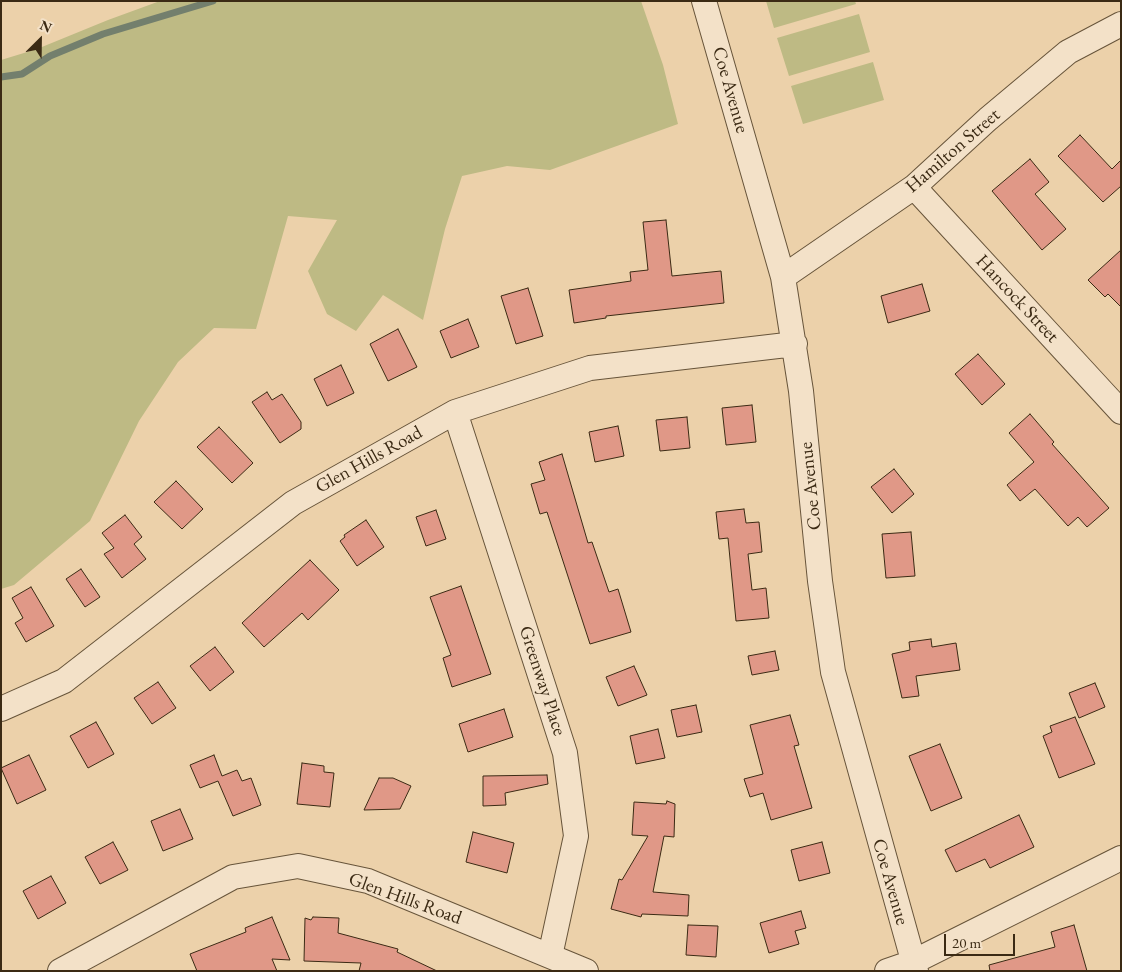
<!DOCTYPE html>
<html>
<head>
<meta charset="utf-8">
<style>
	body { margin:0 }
	#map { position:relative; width:1122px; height:972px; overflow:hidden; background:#ecd1aa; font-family:"EB Garamond",serif }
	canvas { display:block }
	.frame { position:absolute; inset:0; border:2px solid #3b2a14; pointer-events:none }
	.north { position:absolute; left:15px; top:15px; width:50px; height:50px; -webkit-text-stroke:4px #f3e1c8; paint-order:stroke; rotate:23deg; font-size:14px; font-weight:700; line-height:20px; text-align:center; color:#3b2a14 }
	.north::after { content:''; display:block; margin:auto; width:18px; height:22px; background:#3b2a14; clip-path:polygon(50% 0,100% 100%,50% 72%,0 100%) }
	.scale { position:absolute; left:944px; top:934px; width:71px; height:22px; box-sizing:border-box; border:2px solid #3b2a14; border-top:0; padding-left:6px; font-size:15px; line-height:18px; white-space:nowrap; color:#3b2a14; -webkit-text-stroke:4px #f3e1c8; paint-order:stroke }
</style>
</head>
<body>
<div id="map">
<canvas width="1122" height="972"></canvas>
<div class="frame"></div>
<div class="north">N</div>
<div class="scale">20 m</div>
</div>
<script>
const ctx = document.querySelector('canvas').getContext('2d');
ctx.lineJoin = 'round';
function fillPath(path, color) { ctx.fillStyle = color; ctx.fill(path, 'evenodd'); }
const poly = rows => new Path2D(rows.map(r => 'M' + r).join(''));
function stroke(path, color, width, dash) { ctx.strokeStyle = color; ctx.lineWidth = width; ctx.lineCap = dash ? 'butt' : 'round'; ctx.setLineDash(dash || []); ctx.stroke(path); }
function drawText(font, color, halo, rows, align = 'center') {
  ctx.font = font + ' "EB Garamond",serif'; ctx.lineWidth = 4; ctx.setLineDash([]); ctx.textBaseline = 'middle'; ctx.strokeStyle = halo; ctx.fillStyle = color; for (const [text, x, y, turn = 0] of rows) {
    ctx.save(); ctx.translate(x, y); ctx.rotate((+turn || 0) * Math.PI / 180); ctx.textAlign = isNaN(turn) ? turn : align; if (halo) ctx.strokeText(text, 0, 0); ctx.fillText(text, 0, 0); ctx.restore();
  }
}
fillPath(poly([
	[160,1,641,1,663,65,678,124,550,170,507,166,462,176,445,229,423,320,383,295,356,331,327,314,308,271,337,220,288,216,256,329,214,328,178,362,139,421,90,521,14,585,1,589,1,60,37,49,108,20],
	[766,1,855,1,856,4,774,28],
	[859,14,870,52,789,76,777,38],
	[873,62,884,100,803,124,791,86]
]), '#beba84');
stroke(poly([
	[1,77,22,74,50,56,103,34,213,1]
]), '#737f6d', 7);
const building = poly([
	[1080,135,1112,169,1121,160,1121,186,1103,202,1058,156,1080,135],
	[1030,159,1049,182,1035,194,1066,229,1042,250,992,191,1030,159],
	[666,220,672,276,721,271,724,303,606,316,606,318,574,323,569,290,631,281,630,272,648,270,643,222,666,220],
	[1121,250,1121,307,1108,294,1105,297,1088,280,1121,250],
	[922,284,930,311,888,323,881,296,922,284],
	[528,288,543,336,516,344,501,296,528,288],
	[468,319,479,347,451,358,440,331,468,319],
	[398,329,417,367,388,381,370,344,398,329],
	[978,354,1005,384,982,405,955,374,978,354],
	[341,365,354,393,327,406,314,379,341,365],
	[267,392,272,400,282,394,301,422,301,429,280,443,252,402,267,392],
	[752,405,756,442,726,445,722,408,752,405],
	[1030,414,1054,442,1052,444,1109,508,1087,527,1078,517,1068,526,1035,489,1020,501,1007,485,1034,462,1009,433,1030,414],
	[687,417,690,448,660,451,656,420,687,417],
	[618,426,624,456,595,462,589,432,618,426],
	[219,427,253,463,232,483,197,447,219,427],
	[562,454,588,543,592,542,609,592,618,589,631,632,590,644,547,512,540,514,531,484,545,480,539,462,562,454],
	[894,469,914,494,892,513,871,487,894,469],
	[176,481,203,509,182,529,154,502,176,481],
	[744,509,746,523,759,522,762,552,748,554,752,590,766,588,769,618,736,621,728,538,719,539,716,512,744,509],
	[436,510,446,539,426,546,416,517,436,510],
	[125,515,142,537,134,544,146,559,122,578,104,554,114,548,102,533,125,515],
	[366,520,384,547,357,566,340,541,345,537,344,535,366,520],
	[911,532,915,576,886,578,882,534,911,532],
	[310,560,339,590,308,620,302,613,264,647,242,623,310,560],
	[81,569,100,597,85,607,66,579,81,569],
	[461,586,491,674,452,687,443,658,451,655,430,597,461,586],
	[31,587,54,626,26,642,15,623,23,618,12,598,31,587],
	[931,639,932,647,956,643,960,670,916,676,919,696,902,698,892,654,910,650,909,642,931,639],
	[215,647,234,672,210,691,190,666,215,647],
	[775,651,779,670,752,675,748,656,775,651],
	[634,666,647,695,618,706,606,677,634,666],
	[158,682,176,708,152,724,134,698,158,682],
	[1095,683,1105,707,1079,718,1069,693,1095,683],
	[696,705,702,732,677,737,671,710,696,705],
	[504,709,513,737,468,752,459,724,504,709],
	[790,715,799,745,794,746,812,808,771,820,763,793,750,797,744,779,763,774,750,725,790,715],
	[1075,717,1095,764,1059,778,1043,736,1052,732,1050,726,1075,717],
	[96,722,114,754,88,768,70,736,96,722],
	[658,729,665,758,636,764,630,736,658,729],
	[940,744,962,798,931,811,909,756,940,744],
	[29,755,46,790,17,804,1,768,29,755],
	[214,755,222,776,237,770,242,781,251,778,261,805,233,816,218,781,200,788,190,765,214,755],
	[302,763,324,766,324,772,334,773,330,807,297,804,302,763],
	[547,775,548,784,505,793,506,805,483,806,483,776,547,775],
	[379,778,393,778,411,786,400,809,364,810,379,778],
	[667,801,675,804,674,837,664,836,653,892,689,895,688,916,642,914,641,917,611,909,619,879,622,880,648,836,632,835,634,802,666,804,667,801],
	[180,809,193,839,163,851,151,821,180,809],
	[1019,815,1034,847,990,868,985,859,956,872,945,850,1019,815],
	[473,832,514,843,507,873,466,862,473,832],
	[113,842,128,870,100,884,85,857,113,842],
	[822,842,830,873,799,881,791,850,822,842],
	[51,876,66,903,38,919,23,891,51,876],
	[801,911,806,928,795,931,799,944,769,953,760,923,801,911],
	[272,917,290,960,272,959,277,971,197,971,190,954,246,932,245,928,272,917],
	[313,917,339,918,338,933,398,949,397,952,437,971,359,971,361,963,304,961,305,918,311,920,313,917],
	[688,925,718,926,716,957,686,955,688,925],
	[1074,925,1087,971,990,971,989,965,1055,947,1051,932,1074,925]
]);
fillPath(building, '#e09887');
stroke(building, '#3b2a14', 1);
const minor = poly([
	[704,1,783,277,801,391,820,581,833,672,916,971],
	[914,187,1121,412],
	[783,277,914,187,988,119,1068,52,1121,24],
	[455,412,565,753,576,836,550,956],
	[1,709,64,681,293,503,455,412,590,368,795,344],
	[60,971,233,877,298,866,368,881,586,971],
	[887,971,913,962,1121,858]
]);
stroke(minor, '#67543a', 26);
stroke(minor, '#f3e1c8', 24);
drawText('19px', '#3b2a14', '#f3e1c8', [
	["Coe Avenue",730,90,74],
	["Hamilton Street",953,151,-41],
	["Hancock Street",1017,299,47],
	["Glen Hills Road",369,460,-29],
	["Coe Avenue",811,486,-96],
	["Greenway Place",542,681,72],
	["Coe Avenue",890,882,74],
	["Glen Hills Road",405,899,20]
]);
</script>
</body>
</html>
